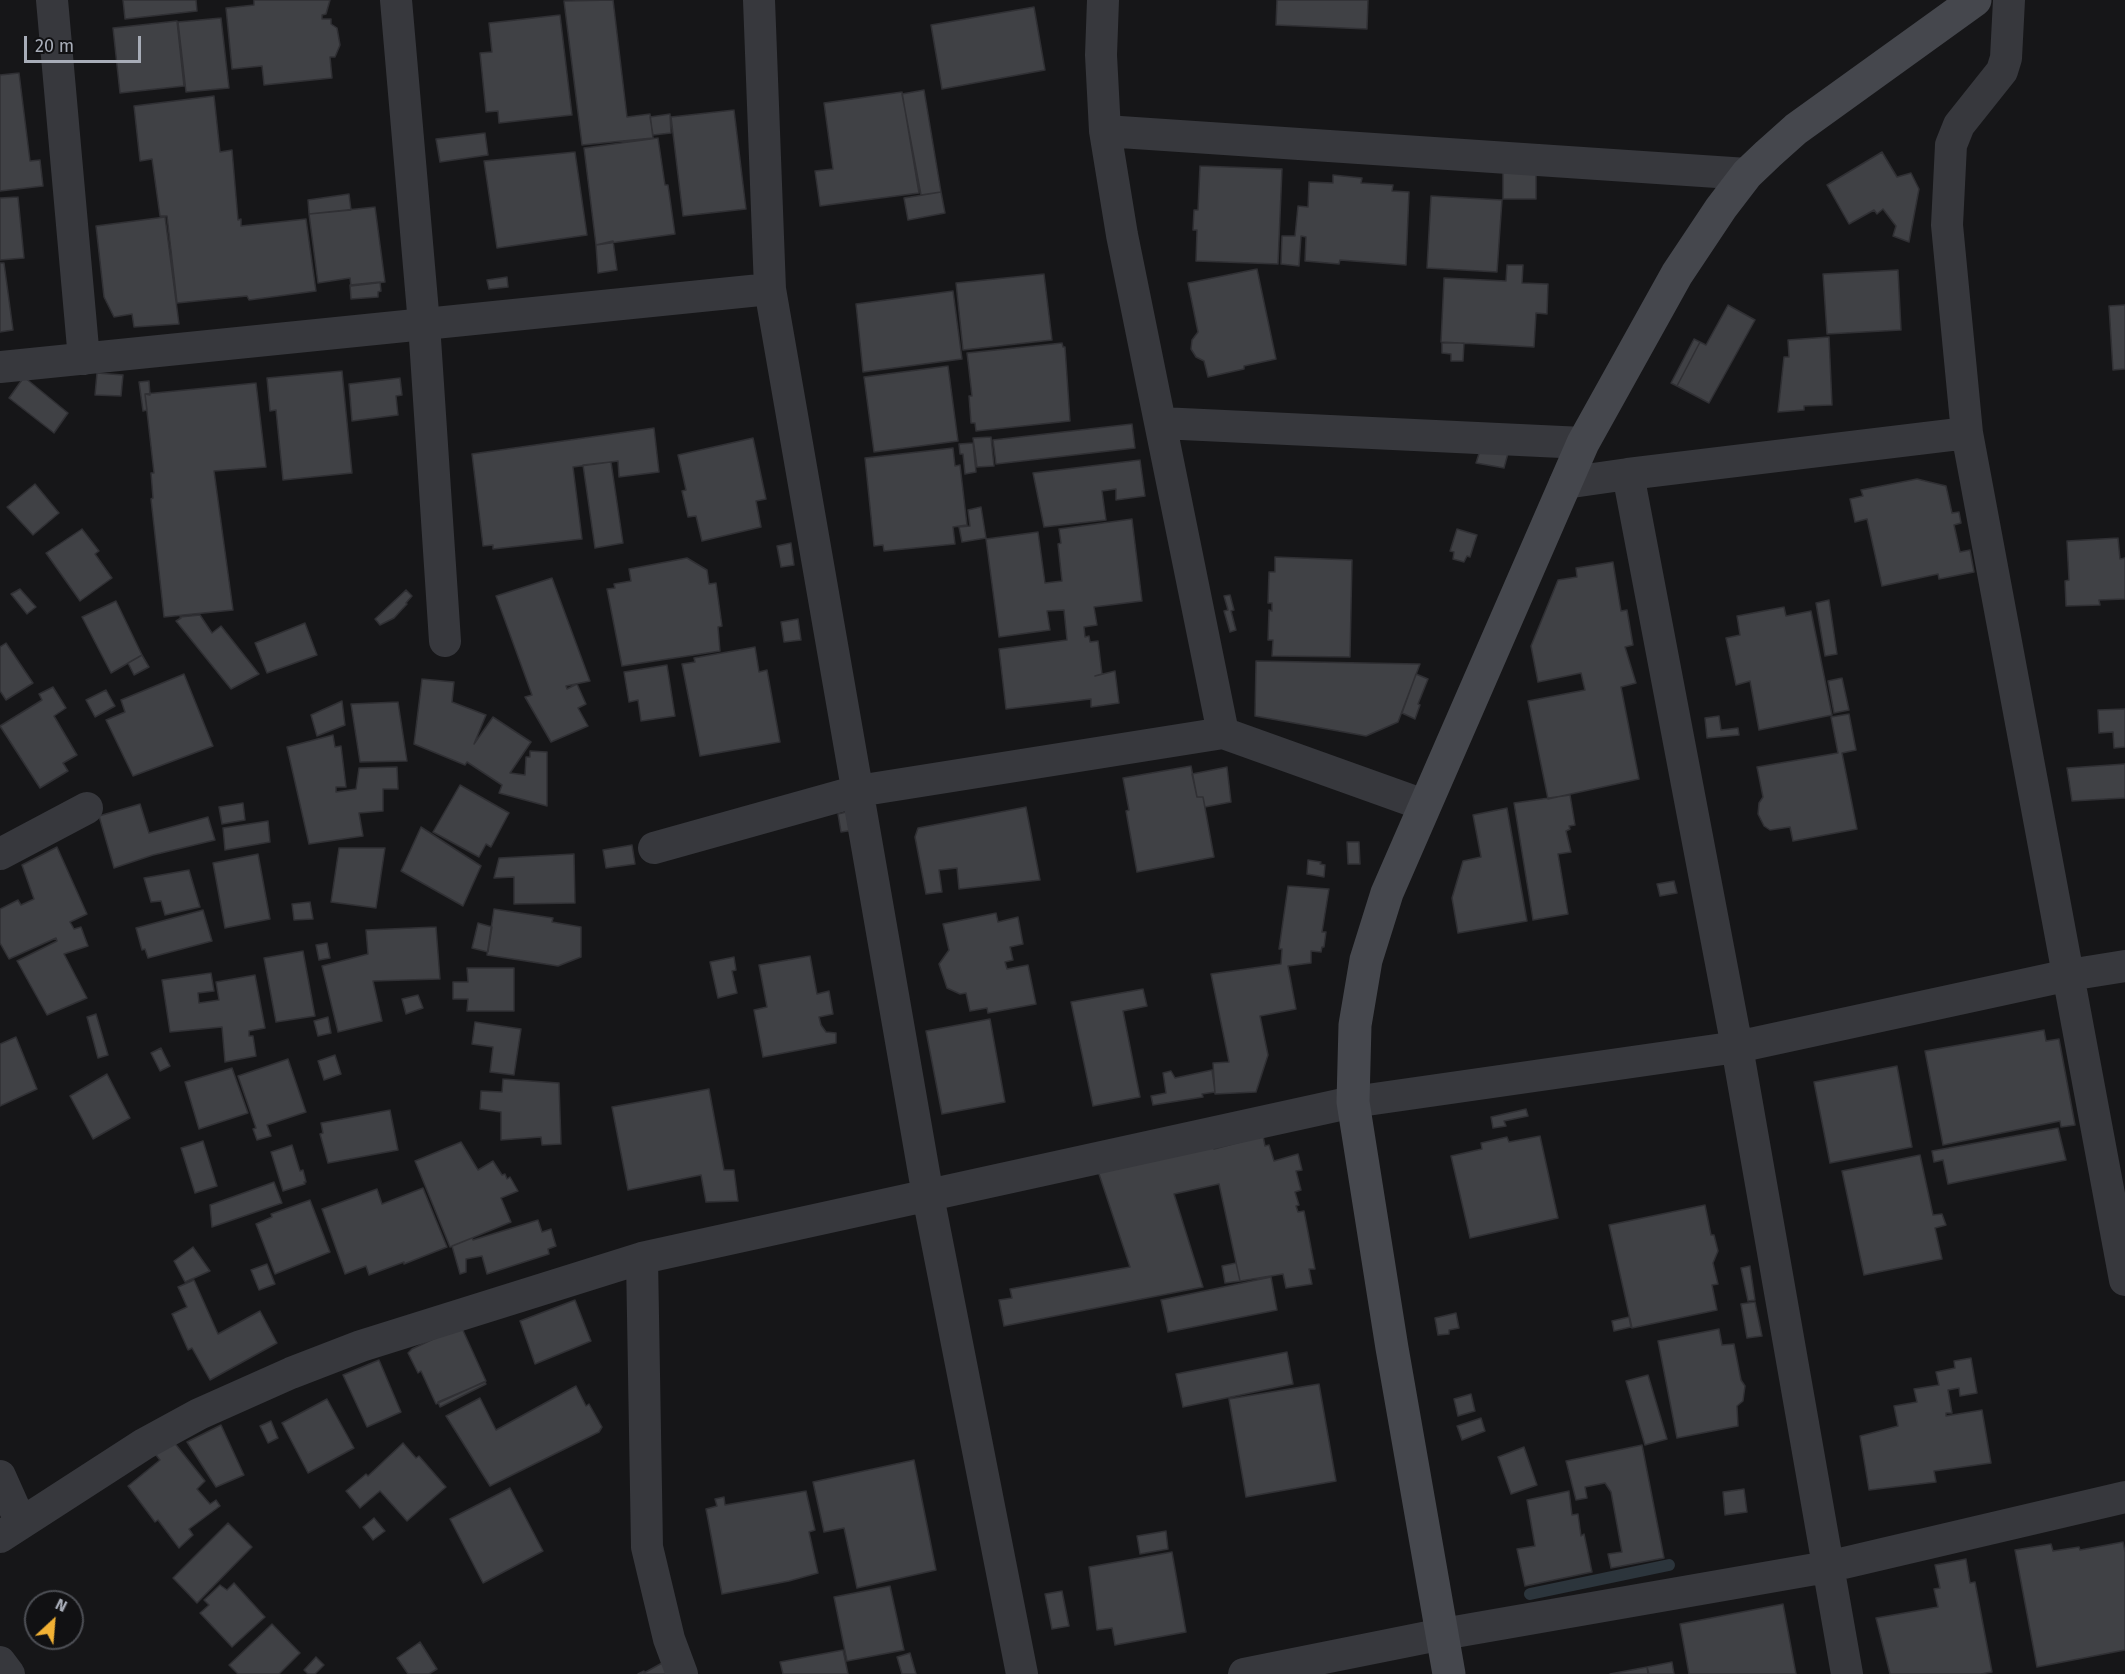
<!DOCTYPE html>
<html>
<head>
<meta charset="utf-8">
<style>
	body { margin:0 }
	#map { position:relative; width:2125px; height:1674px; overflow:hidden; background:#161618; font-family:"Fira Sans",sans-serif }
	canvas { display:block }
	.north { position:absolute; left:24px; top:1590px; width:60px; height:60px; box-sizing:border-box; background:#111113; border:2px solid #4d4f55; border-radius:50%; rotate:26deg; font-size:16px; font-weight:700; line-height:24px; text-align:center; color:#a8adb8 }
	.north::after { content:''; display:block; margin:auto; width:21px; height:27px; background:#f2b134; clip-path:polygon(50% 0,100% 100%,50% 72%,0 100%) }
	.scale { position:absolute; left:24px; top:36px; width:117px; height:27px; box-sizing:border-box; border:3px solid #a8adb8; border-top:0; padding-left:8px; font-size:18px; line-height:21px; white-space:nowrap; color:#a8adb8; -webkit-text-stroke:4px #111113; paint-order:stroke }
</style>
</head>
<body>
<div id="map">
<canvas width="2125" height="1674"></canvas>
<div class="north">N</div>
<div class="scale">20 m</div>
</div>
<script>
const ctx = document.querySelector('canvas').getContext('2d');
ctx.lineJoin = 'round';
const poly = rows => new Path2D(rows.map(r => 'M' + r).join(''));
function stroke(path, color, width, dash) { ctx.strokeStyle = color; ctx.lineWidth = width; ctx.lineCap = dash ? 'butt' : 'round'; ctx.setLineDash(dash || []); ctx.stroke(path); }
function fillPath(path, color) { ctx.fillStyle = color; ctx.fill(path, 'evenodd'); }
stroke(poly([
	[1530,1594,1669,1565]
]), '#2c353c', 12);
const building = poly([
	[123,0,196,0,197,11,125,19,123,0],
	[254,0,330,0,326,14,322,15,322,19,331,19,331,24,337,28,340,45,335,57,330,57,332,78,264,85,262,66,232,69,226,8,254,5,254,0],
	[613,0,627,117,650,114,653,138,582,145,564,1,613,0],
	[1277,0,1368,0,1367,29,1276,25,1277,0],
	[1034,7,1045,70,942,89,931,25,1034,7],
	[560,15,572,115,499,123,498,111,486,112,480,53,492,52,489,23,560,15],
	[221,18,229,88,186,92,178,22,221,18],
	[177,21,184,86,120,93,113,28,177,21],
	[19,73,30,161,40,160,43,186,0,191,0,75,19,73],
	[924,90,941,192,921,195,902,94,924,90],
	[902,92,919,193,820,206,815,171,833,169,824,103,902,92],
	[214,96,220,152,232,150,238,220,241,219,241,226,306,219,316,291,249,300,247,296,177,303,167,216,160,216,152,159,140,161,134,106,214,96],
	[734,110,746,209,683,216,671,117,734,110],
	[670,114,671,133,653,135,650,117,670,114],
	[485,133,488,155,440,162,436,139,485,133],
	[658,138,665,185,668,185,675,234,596,245,584,148,658,138],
	[575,152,587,235,497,248,484,161,575,152],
	[1882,152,1897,177,1911,173,1919,189,1909,242,1893,236,1896,226,1883,209,1877,214,1874,210,1849,224,1827,185,1882,152],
	[1503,164,1536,164,1536,199,1503,199,1503,164],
	[1200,166,1282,169,1278,264,1196,261,1197,230,1193,230,1194,210,1198,210,1200,166],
	[1333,175,1362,178,1361,183,1393,185,1392,191,1409,192,1406,265,1340,260,1339,264,1305,261,1306,237,1301,236,1299,266,1281,264,1282,236,1295,236,1298,206,1308,207,1309,182,1333,183,1333,175],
	[941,192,945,213,908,220,904,198,941,192],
	[349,194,351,210,309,214,308,200,349,194],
	[1431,196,1502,200,1497,272,1427,268,1431,196],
	[18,197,24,258,0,260,0,198,18,197],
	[375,207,385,282,351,286,350,278,318,283,309,214,375,207],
	[165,217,179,324,134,327,132,314,114,317,104,297,96,226,165,217],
	[613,241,617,270,598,273,596,245,613,241],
	[0,263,4,263,13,330,0,332,0,263],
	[1507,265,1523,265,1522,283,1548,284,1547,314,1536,313,1534,347,1441,342,1444,278,1506,281,1507,265],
	[1257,269,1276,359,1244,366,1244,369,1208,377,1204,361,1196,357,1191,349,1192,340,1198,332,1188,283,1257,269],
	[1898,270,1901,330,1827,334,1823,274,1898,270],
	[1044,274,1052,340,963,350,956,283,1044,274],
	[507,277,508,287,489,289,487,280,507,277],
	[380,282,381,291,378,292,378,297,351,299,350,285,380,282],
	[953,291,962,359,863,372,856,304,953,291],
	[1728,305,1755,320,1709,403,1677,386,1700,342,1706,345,1728,305],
	[2125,305,2125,369,2113,370,2109,306,2125,305],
	[1829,337,1832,405,1804,406,1804,410,1778,412,1784,357,1789,357,1788,340,1829,337],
	[1694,339,1700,342,1677,386,1671,383,1694,339],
	[1062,343,1063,347,1065,347,1070,421,976,431,975,423,971,423,969,396,972,396,967,353,1062,343],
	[1442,343,1464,343,1463,361,1451,361,1451,354,1442,353,1442,343],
	[948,366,958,441,874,452,864,377,948,366],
	[342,371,352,473,283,480,276,410,270,411,267,378,342,371],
	[97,373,123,375,121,396,95,395,97,373],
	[24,377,68,413,54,433,9,398,24,377],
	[400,378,402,395,396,396,398,415,352,421,349,384,400,378],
	[149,381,150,395,145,394,147,410,143,411,139,382,149,381],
	[256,383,266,467,214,471,233,610,164,617,151,499,153,498,151,473,154,473,145,394,256,383],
	[1132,424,1135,448,996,464,993,440,1132,424],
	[654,428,659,472,619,477,618,461,573,467,582,539,493,549,493,545,483,546,472,454,654,428],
	[991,437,994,466,977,467,973,438,991,437],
	[753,438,766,499,756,501,761,527,702,541,696,516,688,517,682,491,686,490,678,455,753,438],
	[1483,441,1510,446,1504,468,1476,463,1483,441],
	[973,443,976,472,965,474,963,454,960,454,959,444,973,443],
	[953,448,955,466,960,465,967,525,953,527,955,544,884,551,883,545,874,546,865,458,953,448],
	[1140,460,1145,496,1116,500,1116,489,1102,491,1106,520,1044,527,1033,473,1140,460],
	[611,462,623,543,595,548,583,465,611,462],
	[1917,479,1946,486,1952,513,1959,512,1961,523,1954,525,1960,552,1970,550,1974,572,1939,579,1938,574,1882,586,1867,519,1855,522,1850,499,1863,496,1861,490,1917,479],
	[35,484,59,513,33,535,7,507,35,484],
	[981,507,986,538,962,542,959,527,970,526,968,510,981,507],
	[1132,519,1142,601,1094,607,1097,625,1084,627,1085,637,1089,636,1090,642,1098,641,1102,674,1095,676,1115,671,1119,703,1091,707,1091,699,1006,709,999,649,1067,640,1064,610,1047,611,1050,630,999,637,986,539,1038,532,1045,583,1062,581,1058,544,1061,543,1059,529,1132,519],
	[82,529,99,551,95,554,112,578,80,601,46,553,82,529],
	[1457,529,1477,535,1470,557,1467,556,1464,562,1453,559,1454,552,1450,551,1457,529],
	[2118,538,2120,559,2125,558,2125,599,2099,600,2100,605,2066,606,2065,581,2069,580,2067,541,2118,538],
	[791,543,794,565,781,567,777,546,791,543],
	[1275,557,1352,560,1350,657,1272,656,1273,640,1268,640,1269,610,1272,611,1272,603,1268,603,1269,572,1275,572,1275,557],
	[687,558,707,570,709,584,716,583,722,626,718,627,720,651,622,666,607,589,615,588,614,584,631,581,629,569,687,558],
	[1613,562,1621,611,1627,610,1633,645,1625,647,1636,683,1621,687,1639,779,1548,799,1528,701,1585,690,1581,673,1538,682,1531,646,1558,580,1577,577,1576,568,1613,562],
	[552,578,590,681,566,686,567,689,577,684,586,704,578,708,588,726,551,742,525,697,532,695,496,596,552,578],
	[20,589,36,607,27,614,11,594,20,589],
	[406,590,412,596,406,603,407,604,394,618,380,625,375,619,406,590],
	[1230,595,1234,610,1231,611,1236,630,1230,632,1224,611,1228,610,1224,596,1230,595],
	[1829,600,1837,654,1825,656,1816,603,1829,600],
	[116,601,142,655,111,673,82,617,116,601],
	[1784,607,1786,616,1811,611,1832,715,1759,730,1750,681,1736,685,1726,638,1740,635,1737,616,1784,607],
	[200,615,212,633,221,626,259,674,231,689,176,621,181,618,180,617,200,615],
	[798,619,801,640,784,642,781,622,798,619],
	[305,623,317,655,267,673,255,643,305,623],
	[6,643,33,683,6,700,0,691,0,647,6,643],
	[755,647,759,672,767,670,780,742,700,756,682,664,695,662,694,658,755,647],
	[142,655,149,667,134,675,128,663,142,655],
	[1256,661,1420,664,1398,722,1366,736,1255,716,1256,661],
	[667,665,675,716,641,721,638,700,629,702,624,672,667,665],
	[184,674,213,746,133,776,106,720,125,712,121,700,184,674],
	[1416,674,1428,679,1418,704,1420,705,1415,719,1402,713,1416,674],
	[1842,678,1849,710,1834,713,1828,681,1842,678],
	[422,679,454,682,452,702,486,715,474,744,493,717,531,742,510,773,525,775,526,757,530,757,530,751,547,752,547,806,499,793,502,785,467,762,465,765,414,744,422,679],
	[53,687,66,708,54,716,77,755,63,763,68,771,40,788,0,726,42,700,39,694,53,687],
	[106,690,115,706,95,717,86,700,106,690],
	[342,701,345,725,317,736,311,715,342,701],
	[398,702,407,761,360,762,351,704,398,702],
	[2125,709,2125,747,2114,748,2113,732,2099,733,2098,710,2125,709],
	[1849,714,1856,750,1842,753,1857,829,1793,841,1790,827,1770,830,1764,826,1758,814,1759,803,1763,797,1757,767,1838,753,1831,717,1849,714],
	[1719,716,1721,730,1738,728,1739,735,1707,738,1705,718,1719,716],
	[333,735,335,747,341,746,346,787,336,787,336,792,356,789,359,768,397,767,398,789,383,789,383,811,359,813,363,836,309,844,287,747,333,735],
	[2125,764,2125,798,2072,801,2067,768,2125,764],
	[1191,766,1197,797,1203,797,1214,857,1137,872,1126,811,1129,810,1123,778,1191,766],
	[1227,767,1231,802,1205,807,1203,797,1197,797,1192,774,1227,767],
	[460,785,509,813,491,847,486,844,479,857,433,832,460,785],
	[1570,795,1575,825,1569,826,1570,829,1566,831,1571,852,1558,854,1568,914,1533,920,1514,803,1570,795],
	[243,803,245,820,222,824,219,807,243,803],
	[140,804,149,833,208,817,215,840,153,855,114,868,99,816,140,804],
	[1026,807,1040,880,959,889,957,868,939,870,942,892,926,894,915,837,918,828,1026,807],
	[1507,808,1527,921,1458,933,1452,898,1463,861,1481,857,1473,815,1507,808],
	[850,811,854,830,841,832,838,814,850,811],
	[268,821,270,842,225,850,223,828,268,821],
	[421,827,481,866,463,906,401,871,421,827],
	[1347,842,1359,842,1360,864,1348,864,1347,842],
	[632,845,635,864,606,868,603,850,632,845],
	[57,847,87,914,70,922,74,929,81,927,88,946,64,954,87,998,47,1015,17,961,57,941,56,938,9,959,0,943,0,909,18,900,21,905,34,899,22,865,57,847],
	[339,848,385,848,376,908,331,902,339,848],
	[258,854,270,919,225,928,213,863,258,854],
	[574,854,575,903,514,904,514,877,494,878,499,858,574,854],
	[1308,860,1321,862,1320,864,1325,865,1324,877,1307,874,1308,860],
	[189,870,200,907,165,915,161,901,151,902,144,878,189,870],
	[1674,881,1677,893,1660,896,1657,884,1674,881],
	[1288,886,1329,889,1322,932,1326,932,1324,947,1322,947,1321,952,1311,951,1311,963,1288,966,1296,1009,1260,1016,1268,1055,1256,1092,1215,1094,1213,1063,1229,1062,1211,974,1281,964,1282,949,1279,949,1288,886],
	[310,902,313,919,294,920,292,904,310,902],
	[494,909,553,918,552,922,581,927,581,957,558,966,487,955,494,909],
	[203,910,212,941,148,958,145,949,142,950,136,928,203,910],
	[996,913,998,922,1018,917,1023,944,1010,947,1013,960,1005,962,1007,969,1028,965,1036,1004,988,1013,987,1008,970,1011,966,993,960,994,947,988,939,964,949,950,943,924,996,913],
	[478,923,492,927,488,952,472,948,478,923],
	[436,927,440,979,373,981,382,1021,338,1032,322,966,368,954,366,930,436,927],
	[327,943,330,958,319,960,316,945,327,943],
	[303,951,315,1016,276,1022,264,958,303,951],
	[810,956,817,994,829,991,833,1014,819,1017,821,1025,826,1032,836,1033,836,1043,763,1057,754,1010,767,1007,759,965,810,956],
	[734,957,736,970,732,971,737,993,718,998,710,962,734,957],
	[467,968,514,968,514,1011,467,1011,468,999,453,999,453,982,468,982,467,968],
	[211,973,214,991,198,993,199,1003,219,1000,216,982,255,975,265,1028,249,1031,249,1036,253,1036,256,1056,225,1062,222,1027,170,1032,162,980,211,973],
	[1143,989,1147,1006,1123,1011,1140,1097,1093,1106,1071,1002,1143,989],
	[418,995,423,1008,406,1014,402,999,418,995],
	[96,1014,108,1055,98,1058,87,1017,96,1014],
	[328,1017,331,1033,318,1036,314,1021,328,1017],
	[990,1019,1005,1102,942,1114,926,1031,990,1019],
	[475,1022,521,1029,514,1075,490,1072,493,1047,472,1044,475,1022],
	[2044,1030,2046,1041,2059,1039,2075,1125,2061,1127,2060,1121,1943,1145,1925,1051,2044,1030],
	[16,1037,37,1089,0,1106,0,1044,16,1037],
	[161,1048,170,1066,160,1071,151,1053,161,1048],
	[335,1055,341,1074,324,1080,318,1061,335,1055],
	[288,1059,306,1112,267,1125,271,1136,257,1140,253,1129,256,1128,238,1076,288,1059],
	[1897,1066,1912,1147,1830,1163,1814,1082,1897,1066],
	[232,1068,248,1113,199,1129,185,1082,232,1068],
	[1212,1070,1215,1092,1202,1094,1203,1097,1153,1105,1151,1096,1166,1093,1163,1073,1171,1071,1175,1078,1212,1070],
	[107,1074,130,1118,93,1139,70,1096,107,1074],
	[503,1079,559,1083,561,1144,542,1145,541,1137,501,1140,501,1112,480,1109,481,1091,502,1092,503,1079],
	[709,1089,724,1170,734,1170,738,1201,706,1202,701,1175,628,1190,612,1107,709,1089],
	[1526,1109,1528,1116,1504,1121,1506,1126,1493,1128,1491,1117,1526,1109],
	[390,1110,398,1150,328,1163,320,1134,323,1133,321,1123,390,1110],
	[2058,1128,2066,1160,1948,1184,1943,1160,1934,1162,1932,1151,2058,1128],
	[1263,1136,1265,1146,1269,1145,1274,1161,1298,1154,1302,1170,1296,1171,1301,1190,1295,1192,1299,1205,1296,1206,1298,1212,1304,1211,1315,1269,1309,1269,1312,1284,1286,1288,1283,1274,1240,1281,1219,1184,1174,1194,1203,1287,1004,1326,999,1300,1012,1298,1010,1289,1130,1267,1098,1171,1213,1145,1214,1149,1263,1136],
	[1540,1136,1558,1218,1470,1238,1451,1156,1482,1149,1481,1143,1507,1137,1509,1142,1540,1136],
	[203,1141,217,1186,195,1193,181,1148,203,1141],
	[461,1142,478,1170,493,1161,502,1175,505,1174,507,1179,510,1177,518,1191,501,1198,511,1222,450,1247,415,1161,461,1142],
	[292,1145,300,1171,303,1170,306,1182,304,1182,305,1184,283,1191,271,1152,292,1145],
	[1920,1155,1933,1215,1942,1214,1946,1225,1935,1228,1942,1259,1864,1275,1842,1171,1920,1155],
	[274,1182,282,1203,212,1227,210,1205,274,1182],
	[423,1188,447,1247,404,1264,404,1262,369,1275,366,1266,345,1274,322,1209,377,1189,382,1204,423,1188],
	[310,1200,330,1252,275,1274,256,1224,272,1217,271,1214,310,1200],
	[1705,1205,1711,1235,1714,1235,1718,1251,1713,1263,1718,1284,1712,1285,1717,1310,1632,1328,1609,1225,1705,1205],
	[538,1220,542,1232,551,1229,556,1246,548,1249,549,1254,487,1274,482,1256,466,1259,466,1272,460,1274,452,1246,472,1238,473,1240,538,1220],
	[193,1247,210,1271,185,1282,174,1261,193,1247],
	[1236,1263,1240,1281,1225,1283,1222,1266,1236,1263],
	[267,1264,275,1284,259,1290,251,1270,267,1264],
	[1750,1266,1755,1300,1748,1301,1741,1268,1750,1266],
	[1271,1277,1277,1310,1168,1332,1161,1300,1271,1277],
	[194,1280,218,1334,260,1311,277,1343,210,1380,192,1348,188,1350,172,1314,187,1307,178,1287,194,1280],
	[575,1300,591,1341,535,1364,520,1321,575,1300],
	[1755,1302,1762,1336,1747,1338,1741,1304,1755,1302],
	[1456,1313,1459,1328,1449,1330,1449,1334,1438,1335,1435,1318,1456,1313],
	[1629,1317,1631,1327,1614,1331,1612,1321,1629,1317],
	[461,1326,486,1381,436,1404,421,1371,418,1373,408,1353,412,1349,461,1326],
	[1719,1329,1722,1345,1734,1344,1741,1380,1745,1386,1743,1401,1737,1406,1738,1426,1677,1438,1658,1341,1719,1329],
	[1287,1352,1293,1384,1183,1407,1176,1374,1287,1352],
	[1971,1358,1977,1393,1960,1396,1959,1388,1948,1390,1952,1413,1946,1413,1946,1416,1982,1410,1991,1463,1934,1471,1936,1482,1869,1490,1860,1436,1898,1426,1894,1406,1917,1402,1914,1389,1939,1385,1936,1372,1955,1368,1954,1361,1971,1358],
	[379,1360,401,1412,367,1427,343,1375,379,1360],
	[1648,1375,1667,1439,1645,1445,1626,1381,1648,1375],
	[485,1382,486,1384,440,1407,438,1402,485,1382],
	[1319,1384,1336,1481,1246,1497,1229,1399,1319,1384],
	[576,1386,586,1406,589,1404,602,1427,599,1432,490,1486,446,1416,480,1398,496,1430,576,1386],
	[1471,1394,1475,1411,1458,1416,1454,1399,1471,1394],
	[327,1399,354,1448,308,1473,282,1423,327,1399],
	[1481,1418,1485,1431,1462,1440,1457,1426,1481,1418],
	[271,1421,278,1438,268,1443,260,1426,271,1421],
	[221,1425,244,1475,216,1487,187,1442,221,1425],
	[173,1441,205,1481,197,1489,210,1504,216,1500,220,1506,189,1529,193,1535,179,1548,158,1520,155,1522,128,1486,160,1460,155,1454,173,1441],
	[403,1443,416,1458,419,1456,446,1487,407,1521,380,1491,360,1508,346,1491,366,1474,368,1476,403,1443],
	[1642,1445,1664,1558,1611,1568,1608,1554,1622,1552,1611,1492,1605,1483,1585,1487,1587,1498,1576,1500,1566,1461,1642,1445],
	[1524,1447,1537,1485,1511,1494,1498,1457,1524,1447],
	[914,1460,936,1570,857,1588,844,1528,824,1532,813,1482,914,1460],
	[510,1488,543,1551,483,1583,450,1519,510,1488],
	[1744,1489,1747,1512,1725,1515,1723,1492,1744,1489],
	[806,1491,815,1530,809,1532,818,1573,789,1581,722,1594,706,1509,717,1506,715,1499,724,1497,725,1505,806,1491],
	[1569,1491,1572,1515,1578,1514,1581,1536,1584,1534,1592,1572,1525,1586,1517,1549,1535,1546,1527,1500,1569,1491],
	[374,1518,385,1531,373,1540,363,1527,374,1518],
	[228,1523,252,1547,197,1603,173,1578,228,1523],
	[1166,1531,1168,1549,1140,1554,1137,1536,1166,1531],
	[2123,1542,2125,1552,2125,1650,2037,1667,2015,1550,2051,1544,2053,1551,2079,1547,2080,1550,2123,1542],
	[1172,1552,1186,1632,1115,1645,1112,1628,1097,1630,1089,1567,1172,1552],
	[1966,1559,1970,1583,1975,1582,1992,1672,1981,1674,1890,1674,1876,1618,1938,1607,1934,1589,1940,1588,1935,1565,1966,1559],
	[234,1583,265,1617,232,1647,200,1613,209,1605,204,1600,220,1585,227,1590,234,1583],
	[890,1586,904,1650,847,1661,834,1597,890,1586],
	[1062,1591,1069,1626,1052,1629,1045,1594,1062,1591],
	[1783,1604,1796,1674,1689,1674,1680,1624,1783,1604],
	[272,1624,300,1653,279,1674,238,1674,229,1665,272,1624],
	[420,1642,437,1669,429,1674,408,1674,397,1658,420,1642],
	[843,1650,848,1674,783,1674,780,1662,843,1650],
	[910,1653,916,1674,902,1674,897,1657,910,1653],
	[316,1657,324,1665,315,1674,308,1674,304,1670,316,1657],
	[1672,1662,1674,1674,1649,1674,1647,1667,1672,1662],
	[662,1663,669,1674,638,1674,644,1671,644,1673,662,1663],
	[1647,1667,1648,1674,1610,1674,1647,1667]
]);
fillPath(building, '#404145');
stroke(building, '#303034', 1.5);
stroke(poly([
	[52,0,84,359],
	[396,0,424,324,445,641],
	[759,0,770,289,928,1196,1022,1674],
	[1103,0,1101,55,1105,131,1122,235,1223,733],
	[2009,0,2006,58,2002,71,1959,125,1951,145,1947,225,1967,433,2125,1280],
	[1105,131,1747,174],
	[0,367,770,289],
	[1161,423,1583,443],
	[1628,474,1967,433],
	[1565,483,1628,474,1737,1047,1847,1674],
	[654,848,858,791,1223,733,1424,805],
	[0,854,87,808],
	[642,1258,647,1547,669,1639,682,1674],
	[0,1476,21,1523],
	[0,1537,144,1444,199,1414,291,1373,361,1346,642,1258,1353,1102,1737,1047,2069,975,2125,966],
	[0,1662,9,1674],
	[1244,1674,1443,1634,1827,1567,2125,1497]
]), '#37383d', 32);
stroke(poly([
	[1449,1674,1392,1348,1353,1102,1355,1025,1366,960,1387,893,1583,443,1677,274,1721,208,1747,174,1768,154,1796,129,1975,0]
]), '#45474d', 33);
</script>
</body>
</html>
